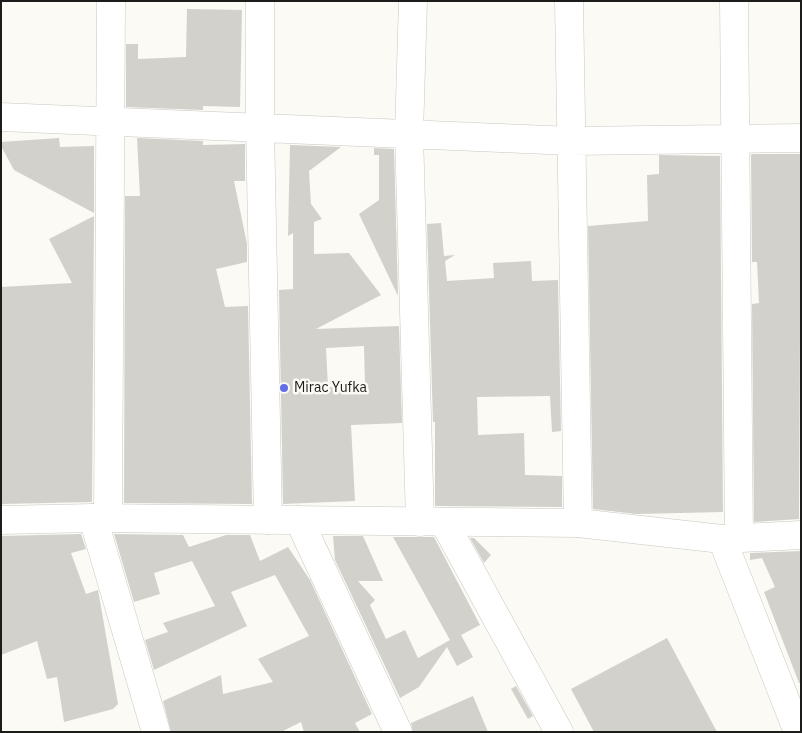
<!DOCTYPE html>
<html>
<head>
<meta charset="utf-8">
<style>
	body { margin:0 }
	#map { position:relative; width:802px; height:733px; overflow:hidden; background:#fbfaf4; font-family:"IBM Plex Sans",sans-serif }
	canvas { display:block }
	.frame { position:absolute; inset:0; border:2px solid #1c1c1a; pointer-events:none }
</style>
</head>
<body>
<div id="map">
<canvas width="802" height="733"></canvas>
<div class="frame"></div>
</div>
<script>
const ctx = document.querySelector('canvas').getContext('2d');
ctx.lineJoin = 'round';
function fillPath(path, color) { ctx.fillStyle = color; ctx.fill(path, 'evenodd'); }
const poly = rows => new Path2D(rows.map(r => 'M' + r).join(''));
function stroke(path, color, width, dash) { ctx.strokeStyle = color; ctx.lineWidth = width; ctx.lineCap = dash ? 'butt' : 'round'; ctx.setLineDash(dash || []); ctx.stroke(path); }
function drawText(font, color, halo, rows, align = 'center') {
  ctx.font = font + ' "IBM Plex Sans",sans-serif'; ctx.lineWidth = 5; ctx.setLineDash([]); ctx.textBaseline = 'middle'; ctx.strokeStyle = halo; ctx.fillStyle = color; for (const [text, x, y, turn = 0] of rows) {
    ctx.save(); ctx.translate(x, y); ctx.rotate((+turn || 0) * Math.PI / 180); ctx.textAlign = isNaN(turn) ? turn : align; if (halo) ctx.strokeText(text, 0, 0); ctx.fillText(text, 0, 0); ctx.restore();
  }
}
fillPath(poly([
	[187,9,242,10,240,107,203,106,203,110,126,107,126,44,138,44,138,59,186,57],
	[59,138,60,147,94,146,94,213,14,170,1,146,1,142],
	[137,138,203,141,203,145,245,144,245,181,234,181,247,244,247,262,216,269,225,307,248,306,252,504,124,503,125,196,140,196],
	[290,145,341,147,309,171,311,204,322,219,314,222,314,254,349,253,381,295,316,329,399,326,402,423,351,425,355,501,283,504,279,290,293,289,293,233,288,236],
	[364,346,365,385,328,387,326,348],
	[374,148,394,149,398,296,359,214,379,200,379,155,374,155],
	[753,154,801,154,799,519,754,522,752,304,759,303,757,262,752,262,751,155],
	[659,155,720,156,723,512,636,514,593,509,588,226,648,221,647,175,659,174],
	[94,216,92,502,1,504,1,287,72,283,49,239],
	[441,223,444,256,455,255,445,261,447,281,494,278,493,263,531,261,532,281,558,280,561,431,552,432,550,396,477,397,478,435,524,433,525,475,562,476,562,507,435,506,435,422,433,422,427,224],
	[81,534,86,549,71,553,86,594,98,590,118,704,113,709,64,722,57,677,47,679,37,641,1,655,1,536],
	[114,534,183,535,189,547,226,535,250,535,260,561,288,547,310,580,372,714,355,723,360,732,304,732,301,722,281,732,171,732,163,701,221,675,223,694,273,682,258,659,309,636,275,575,231,592,247,626,154,670,145,640,168,632,163,623,215,606,192,561,154,573,160,594,134,602],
	[333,536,363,536,383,581,358,581,375,600,370,605,386,639,405,630,418,658,450,640,393,537,434,537,480,625,461,635,473,657,457,666,447,647,419,687,400,698,335,560],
	[470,538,474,538,491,555,484,563],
	[801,551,801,683,799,683,764,592,775,587,762,558,750,560,750,553],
	[667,638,717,732,594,732,571,689],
	[516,686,533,716,528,719,511,689],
	[473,696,488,732,413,732,411,723]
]), '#d2d1cb');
const street = poly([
	[260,1,260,127,268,520],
	[413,1,409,134,420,522],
	[569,1,578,523],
	[734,1,739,538],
	[1,117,572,141,801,138],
	[93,518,156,732],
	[108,518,111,1],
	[299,520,398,732],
	[444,522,559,732],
	[722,539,798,732]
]);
const secondary = poly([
	[1,520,93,518,578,523,722,539,801,535]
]);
stroke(street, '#c8c7c1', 29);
stroke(secondary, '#c8c7c1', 29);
stroke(street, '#fff', 28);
stroke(secondary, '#fff', 28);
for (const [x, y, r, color] of [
	[284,388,5,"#636de6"]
]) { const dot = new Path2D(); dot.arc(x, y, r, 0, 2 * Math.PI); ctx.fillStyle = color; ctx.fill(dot); stroke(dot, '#fbfaf4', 2); }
drawText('14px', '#1c1c1a', '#fbfaf4', [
	["Mirac Yufka",294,388]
], 'left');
</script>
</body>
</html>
